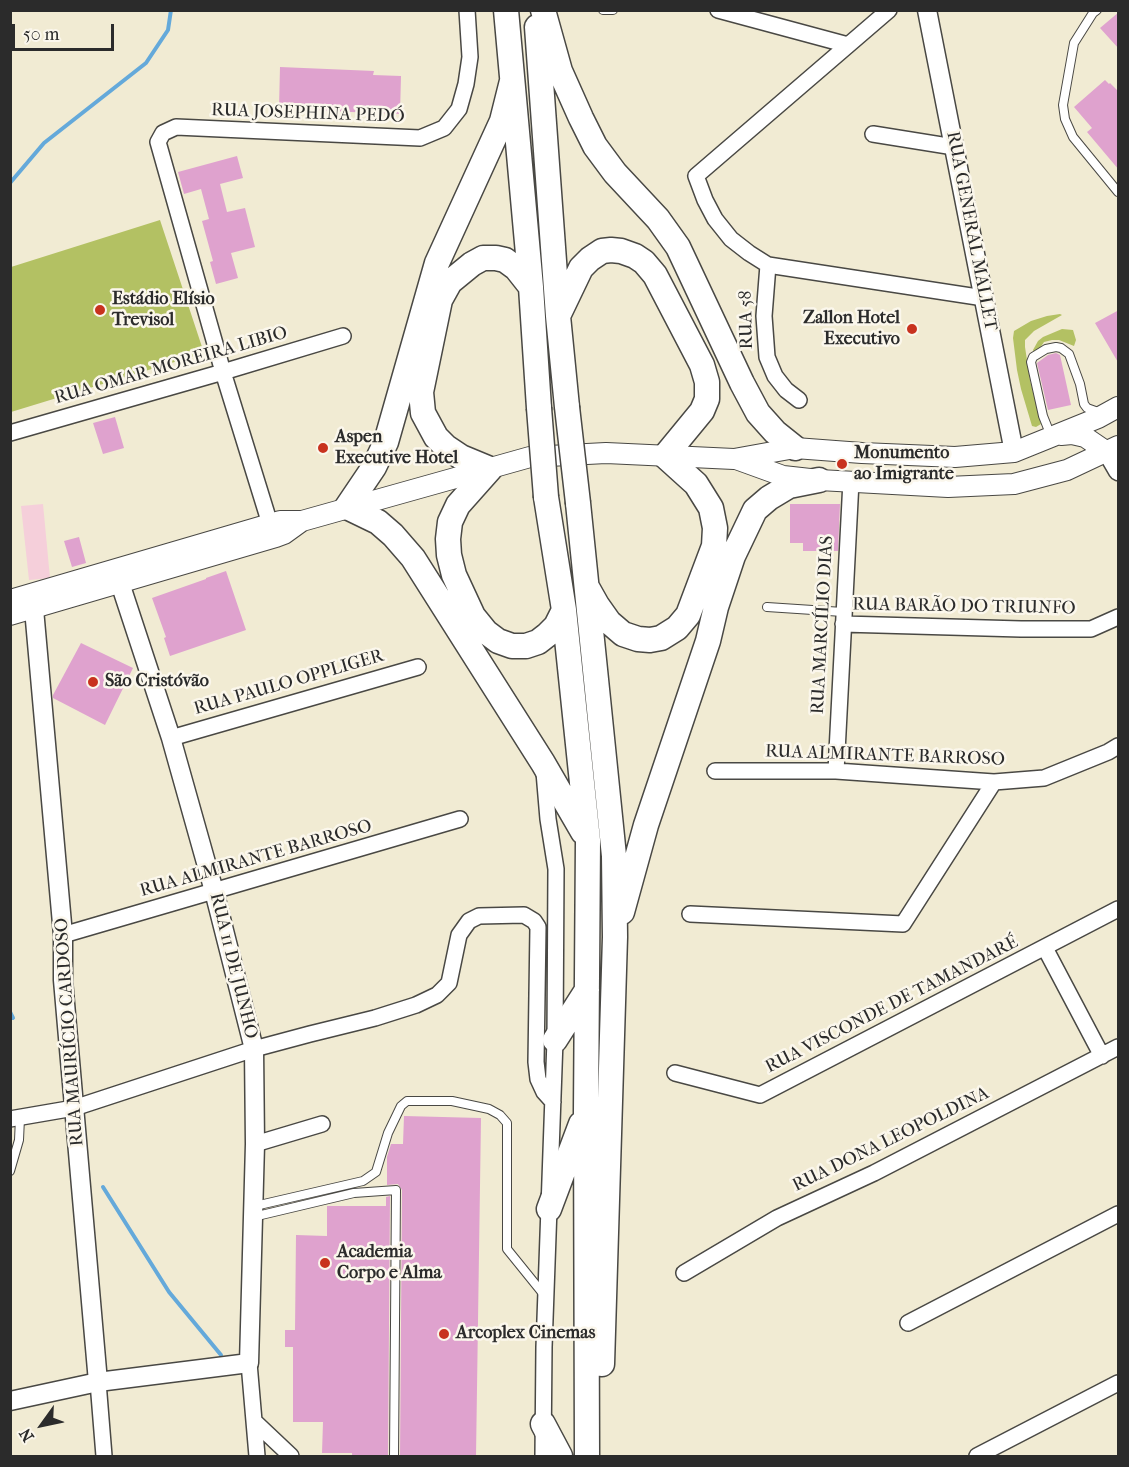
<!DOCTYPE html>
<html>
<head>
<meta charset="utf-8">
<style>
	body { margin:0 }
	#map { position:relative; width:1129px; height:1467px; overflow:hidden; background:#f1ebd3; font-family:"IM FELL French Canon",serif }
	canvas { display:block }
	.frame { position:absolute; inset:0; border:12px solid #2b2b2b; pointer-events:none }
	.north { position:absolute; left:12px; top:1395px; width:60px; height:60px; -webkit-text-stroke:4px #fbf7ec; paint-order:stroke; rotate:237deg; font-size:16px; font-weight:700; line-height:24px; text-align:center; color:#2b2b2b }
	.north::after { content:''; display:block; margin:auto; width:21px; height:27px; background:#2b2b2b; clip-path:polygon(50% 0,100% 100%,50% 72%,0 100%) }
	.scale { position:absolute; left:12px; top:24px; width:102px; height:27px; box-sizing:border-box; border:3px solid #2b2b2b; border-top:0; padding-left:8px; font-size:18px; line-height:21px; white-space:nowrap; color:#2b2b2b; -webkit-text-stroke:4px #fbf7ec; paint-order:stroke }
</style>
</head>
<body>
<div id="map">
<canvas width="1129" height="1467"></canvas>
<div class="frame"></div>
<div class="north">N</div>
<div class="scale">50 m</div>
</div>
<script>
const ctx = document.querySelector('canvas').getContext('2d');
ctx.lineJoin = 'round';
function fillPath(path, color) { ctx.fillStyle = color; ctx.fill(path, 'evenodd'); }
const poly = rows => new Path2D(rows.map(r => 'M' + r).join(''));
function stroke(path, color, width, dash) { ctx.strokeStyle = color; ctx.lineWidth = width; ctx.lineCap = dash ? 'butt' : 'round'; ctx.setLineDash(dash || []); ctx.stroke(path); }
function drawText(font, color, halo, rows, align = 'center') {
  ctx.font = font + ' "IM FELL French Canon",serif'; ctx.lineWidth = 5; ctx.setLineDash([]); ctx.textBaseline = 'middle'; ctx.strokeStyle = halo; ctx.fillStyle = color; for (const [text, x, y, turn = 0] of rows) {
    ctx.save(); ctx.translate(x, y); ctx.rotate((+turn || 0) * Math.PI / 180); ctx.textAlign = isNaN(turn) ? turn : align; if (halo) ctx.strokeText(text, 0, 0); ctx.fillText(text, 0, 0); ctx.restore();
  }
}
fillPath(poly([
	[43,504,50,578,29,580,21,506]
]), '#f5cfda');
fillPath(poly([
	[160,220,204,353,11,412,11,267],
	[1060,314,1062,315,1034,331,1025,340,1025,347,1030,380,1041,424,1036,427,1032,426,1021,389,1017,370,1013,338,1014,331,1031,321,1047,316],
	[1062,329,1073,330,1076,340,1074,346,1059,340,1052,340,1044,342,1038,351,1034,354,1033,350,1038,341,1043,337]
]), '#b3c163');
stroke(poly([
	[10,183,44,143,146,63,168,30,171,10],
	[10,1012,13,1018],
	[103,1187,169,1292,221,1355]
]), '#64a9da', 4);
fillPath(poly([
	[1119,12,1119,49,1100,28],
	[280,67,374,71,373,75,401,76,400,114,279,109],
	[1105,80,1109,84,1110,83,1119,92,1119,170,1087,132,1092,128,1074,107],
	[237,156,243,178,220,184,227,212,245,208,255,247,231,253,238,278,216,284,210,262,213,261,202,221,209,219,201,189,184,194,178,172],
	[1119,310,1119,364,1095,323],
	[1056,353,1060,355,1071,405,1048,410,1037,363,1048,355],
	[115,417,124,448,103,454,93,423],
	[790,504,840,504,838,551,803,551,803,543,790,543],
	[79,537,86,563,72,567,64,541],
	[226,571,246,630,170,656,164,638,166,637,152,598,206,579,206,578],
	[81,643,133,668,105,725,53,698,53,695],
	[404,1116,481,1118,476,1456,400,1456,402,1190,398,1184,387,1185,387,1157,391,1144,403,1144],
	[390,1196,388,1456,352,1456,352,1453,322,1453,323,1422,293,1422,293,1347,285,1347,285,1330,295,1330,296,1235,327,1236,327,1206,386,1206,386,1197]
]), '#dfa2ce');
const service = poly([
	[603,10,613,10],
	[1097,10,1093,13,1074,43,1063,105,1065,119,1073,137,1118,192],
	[1051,436,1043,416,1031,362,1033,357,1046,349,1056,347,1061,348,1069,354,1080,384,1084,404,1087,408,1101,413],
	[767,607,843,612],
	[10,1171,19,1140,20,1118],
	[255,1206,363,1181,376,1172,388,1133,401,1106,407,1101,452,1101,489,1109,500,1115,507,1123,507,1249,545,1296],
	[253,1217,354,1193,396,1190,394,1456]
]);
const minor = poly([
	[718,10,848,45],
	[889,10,696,176,705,200,715,219,731,239,749,253,768,265,984,298],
	[873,134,954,147],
	[768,265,764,316,767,357,775,376,786,390,799,400],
	[10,433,223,372,343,336],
	[270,524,223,372,158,142,163,133,176,127,420,138,444,128,459,109,466,84,470,57,467,10],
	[843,624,1021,629,1091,629,1118,617],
	[171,738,418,667],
	[715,771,836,771,994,782,1044,778,1108,752,1118,746],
	[836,771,851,481],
	[690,914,903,924,994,782],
	[63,935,460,819],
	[1045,948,1102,1056],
	[675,1073,760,1095,1118,909],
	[10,1119,74,1108,254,1049,310,1034,375,1018,416,1005,437,995,449,983,459,935,469,921,479,916,524,915,534,921,538,927,536,1062,538,1079,544,1092,553,1102],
	[255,1144,322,1124],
	[684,1273,777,1218,874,1173,1118,1047],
	[908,1323,1118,1214],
	[249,1363,257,1456],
	[98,1382,104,1456],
	[255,1422,291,1456],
	[543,1456,544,1347,555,1040,556,869,548,819,544,772],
	[977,1456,1118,1383]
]);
const tertiary = poly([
	[927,10,1014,452],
	[1107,452,1118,471],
	[34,609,63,935,63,980,98,1382],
	[10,1401,98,1382,249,1363,255,1144,254,1049,214,891,171,738,120,583]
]);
const secondary = poly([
	[1061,435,1072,434,1085,437,1107,452],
	[736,459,783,476,819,480,948,487,1014,484,1067,470,1118,446],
	[10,600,280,521,302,521,530,457,606,453,734,459,795,448,862,453,955,457,1014,452,1098,418,1118,407],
	[10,615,276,537,284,534,302,521]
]);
const trunk = poly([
	[506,10,531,287,539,408],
	[543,10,560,71,581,118,595,146,615,173,658,219,678,247,742,383,758,413,775,432,795,448],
	[537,27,558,316,567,407],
	[512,81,502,121,437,263,386,442,374,467,347,507,378,522,393,535,413,558,543,763,583,832],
	[531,287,516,268,505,260,496,258,483,258,472,264,450,282,440,300,421,392,423,413,436,437,446,447,461,457,490,469,458,505,450,522,448,539,449,555,454,575,473,616,486,632,498,641,512,646,526,646,538,642,547,635,556,626,564,610],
	[558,316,581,268,590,259,602,251,611,250,621,251,635,256,644,262,655,275,702,365,707,382,707,399,702,411,665,456,696,484,711,508,715,528,714,546,688,615,677,628,661,638,650,640,638,639,623,634,609,622,597,605,588,589],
	[546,497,564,610,588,840,586,1111,587,1456],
	[578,503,614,856,615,937,602,1364],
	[622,912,646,825,708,641,716,607,733,556,755,510,769,498,789,486,819,480],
	[555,1040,587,990],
	[549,1209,581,1124],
	[543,1424,560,1456]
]);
stroke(service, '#494844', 10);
stroke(minor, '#494844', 18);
stroke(tertiary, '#494844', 21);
stroke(secondary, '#494844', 22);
stroke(trunk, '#494844', 27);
stroke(service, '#fff', 8);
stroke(minor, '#fff', 15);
stroke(tertiary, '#fff', 18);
stroke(secondary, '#fff', 20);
stroke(trunk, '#fff', 24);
const trunkBridge = poly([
	[567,407,578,503],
	[539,408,546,497]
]);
stroke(trunkBridge, '#494844', 27, []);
stroke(trunkBridge, '#fff', 24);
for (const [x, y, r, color] of [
	[100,310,6,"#c8321e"],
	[912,329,6,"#c8321e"],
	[323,448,6,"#c8321e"],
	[842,464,6,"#c8321e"],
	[93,682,6,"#c8321e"],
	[325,1263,6,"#c8321e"],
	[444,1334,6,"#c8321e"]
]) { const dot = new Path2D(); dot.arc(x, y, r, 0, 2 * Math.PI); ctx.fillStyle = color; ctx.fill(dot); stroke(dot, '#fbf7ec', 2); }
drawText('18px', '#2b2b2b', '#fbf7ec', [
	["RUA JOSEPHINA PEDÓ",308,114,2],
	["RUA GENERAL MALLET",971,231,79],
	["RUA 58",747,320,-91],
	["RUA OMAR MOREIRA LIBIO",171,366,-16],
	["RUA BARÃO DO TRIUNFO",964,607,1],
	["RUA MARCÍLIO DIAS",823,625,-87],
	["RUA PAULO OPPLIGER",289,683,-16],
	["RUA ALMIRANTE BARROSO",885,756,2],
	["RUA ALMIRANTE BARROSO",256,859,-16],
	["RUA 11 DE JUNHO",233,966,76],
	["RUA VISCONDE DE TAMANDARÉ",892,1005,-27],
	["RUA MAURÍCIO CARDOSO",70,1032,-94],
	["RUA DONA LEOPOLDINA",891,1140,-26]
]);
drawText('bold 18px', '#2b2b2b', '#fbf7ec', [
	["Estádio Elísio",112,300],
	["Trevisol",112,321],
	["Zallon Hotel",900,319,"right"],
	["Executivo",900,340,"right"],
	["Aspen",335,438],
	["Executive Hotel",335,459],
	["Monumento",854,454],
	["ao Imigrante",854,475],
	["São Cristóvão",105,682],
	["Academia",337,1253],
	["Corpo e Alma",337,1274],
	["Arcoplex Cinemas",456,1334]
], 'left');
</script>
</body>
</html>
